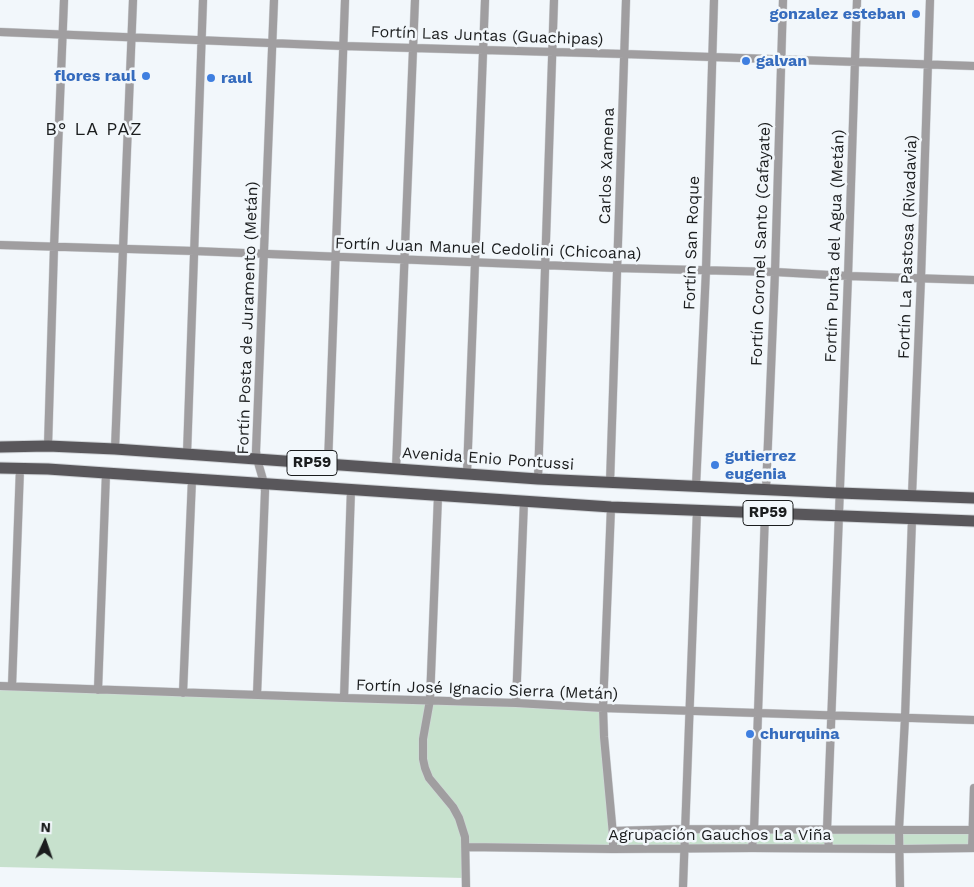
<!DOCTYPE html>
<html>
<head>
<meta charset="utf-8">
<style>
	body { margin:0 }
	#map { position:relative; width:974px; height:887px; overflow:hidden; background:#f2f7fb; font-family:"Work Sans",sans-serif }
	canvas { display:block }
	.north { position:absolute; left:20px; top:817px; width:50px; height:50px; -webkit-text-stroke:4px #f2f7fb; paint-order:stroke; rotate:3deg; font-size:14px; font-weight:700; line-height:20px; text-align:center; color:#1b1d1e }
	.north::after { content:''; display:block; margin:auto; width:18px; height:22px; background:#1b1d1e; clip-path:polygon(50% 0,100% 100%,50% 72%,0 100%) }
</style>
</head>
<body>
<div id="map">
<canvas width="974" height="887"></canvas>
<div class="north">N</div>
</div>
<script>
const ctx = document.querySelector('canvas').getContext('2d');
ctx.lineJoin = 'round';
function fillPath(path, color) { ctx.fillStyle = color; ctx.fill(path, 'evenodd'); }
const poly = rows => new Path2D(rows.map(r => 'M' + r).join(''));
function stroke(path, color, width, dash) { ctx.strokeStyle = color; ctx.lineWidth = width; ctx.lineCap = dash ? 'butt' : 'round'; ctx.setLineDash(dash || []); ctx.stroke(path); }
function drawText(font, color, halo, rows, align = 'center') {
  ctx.font = font + ' "Work Sans",sans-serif'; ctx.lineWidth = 5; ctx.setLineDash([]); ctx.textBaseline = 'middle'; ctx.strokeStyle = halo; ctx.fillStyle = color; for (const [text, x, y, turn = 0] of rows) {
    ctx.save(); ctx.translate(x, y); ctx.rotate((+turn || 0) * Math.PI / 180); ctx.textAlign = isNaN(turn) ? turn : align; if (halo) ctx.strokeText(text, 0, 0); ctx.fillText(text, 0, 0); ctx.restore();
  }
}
fillPath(poly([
	[0,689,602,710,610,830,974,831,974,847,465,848,464,878,0,867]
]), '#c7e1cd');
const minor = poly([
	[0,32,343,46,624,54,974,66],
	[0,245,194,251,617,268,775,272,848,276,974,280],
	[48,446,54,247,64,0],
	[115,449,133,0],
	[187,454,203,0],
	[328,464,345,0],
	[396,469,415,0],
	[467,473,485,0],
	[538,479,554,0],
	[610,483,626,0],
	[696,486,706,270,714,0],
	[766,490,775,272,783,0],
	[912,495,921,278,930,0],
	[438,496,430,700,423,739,423,759,425,768,429,778,453,807,459,818,465,837,466,887],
	[611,507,603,708,604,737,613,835,613,849],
	[0,686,344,698,516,703,603,708,974,720],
	[12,686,20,468],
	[98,690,106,473],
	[183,693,192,479],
	[257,695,265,491,264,483,257,459,256,451,274,0],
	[344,698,351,489],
	[516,703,524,501],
	[613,831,685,829,974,830],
	[466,847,613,849,752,848,899,849,974,848],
	[752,848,754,830,758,713,765,513],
	[829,848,827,830,848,276,857,0],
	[972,848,974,788],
	[683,887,697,510],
	[900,887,899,829,905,718,912,519]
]);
const primary = poly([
	[0,447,48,446,115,449,538,479,839,493,974,498],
	[0,468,48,469,106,473,611,507,974,521]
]);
stroke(minor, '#d0d4d8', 9);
stroke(primary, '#d0d4d8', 13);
stroke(minor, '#a09ea0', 8);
stroke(primary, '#59575b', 11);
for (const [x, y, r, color] of [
	[916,14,5,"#3f7fe0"],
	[746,61,5,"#3f7fe0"],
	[146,76,5,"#3f7fe0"],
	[211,78,5,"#3f7fe0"],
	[715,465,5,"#3f7fe0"],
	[750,734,5,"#3f7fe0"]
]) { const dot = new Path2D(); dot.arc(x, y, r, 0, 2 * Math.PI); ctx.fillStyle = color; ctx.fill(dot); stroke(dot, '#f2f7fb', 2); }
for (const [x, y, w] of [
	[312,463,50],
	[768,513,50]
]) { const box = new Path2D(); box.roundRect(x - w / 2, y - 12.5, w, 25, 4); ctx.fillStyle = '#f2f7fb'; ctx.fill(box); stroke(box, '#1b1d1e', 1); }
drawText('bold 15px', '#1b1d1e', null, [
	["RP59",312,463],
	["RP59",768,513]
]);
drawText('bold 16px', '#366cbe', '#f2f7fb', [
	["gonzalez esteban",906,14,"right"],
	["galvan",756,61],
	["flores raul",136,76,"right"],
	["raul",221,78],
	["gutierrez",725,456],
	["eugenia",725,474],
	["churquina",760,734]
], 'left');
drawText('16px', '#1b1d1e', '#f2f7fb', [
	["Fortín Las Juntas (Guachipas)",487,36,2],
	["Carlos Xamena",607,166,-88],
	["Fortín San Roque",692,243,-88],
	["Fortín Coronel Santo (Cafayate)",761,244,-88],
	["Fortín Punta del Agua (Metán)",835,246,-88],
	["Fortín La Pastosa (Rivadavia)",908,247,-88],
	["Fortín Juan Manuel Cedolini (Chicoana)",488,249,2],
	["Fortín Posta de Juramento (Metán)",248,318,-88],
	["Avenida Enio Pontussi",488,459,4],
	["Fortín José Ignacio Sierra (Metán)",487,690,2],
	["Agrupación Gauchos La Viña",720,835]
]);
ctx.letterSpacing = '1px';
drawText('18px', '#1b1d1e', '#f2f7fb', [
	["B° LA PAZ",94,130]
]);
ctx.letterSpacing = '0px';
</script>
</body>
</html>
